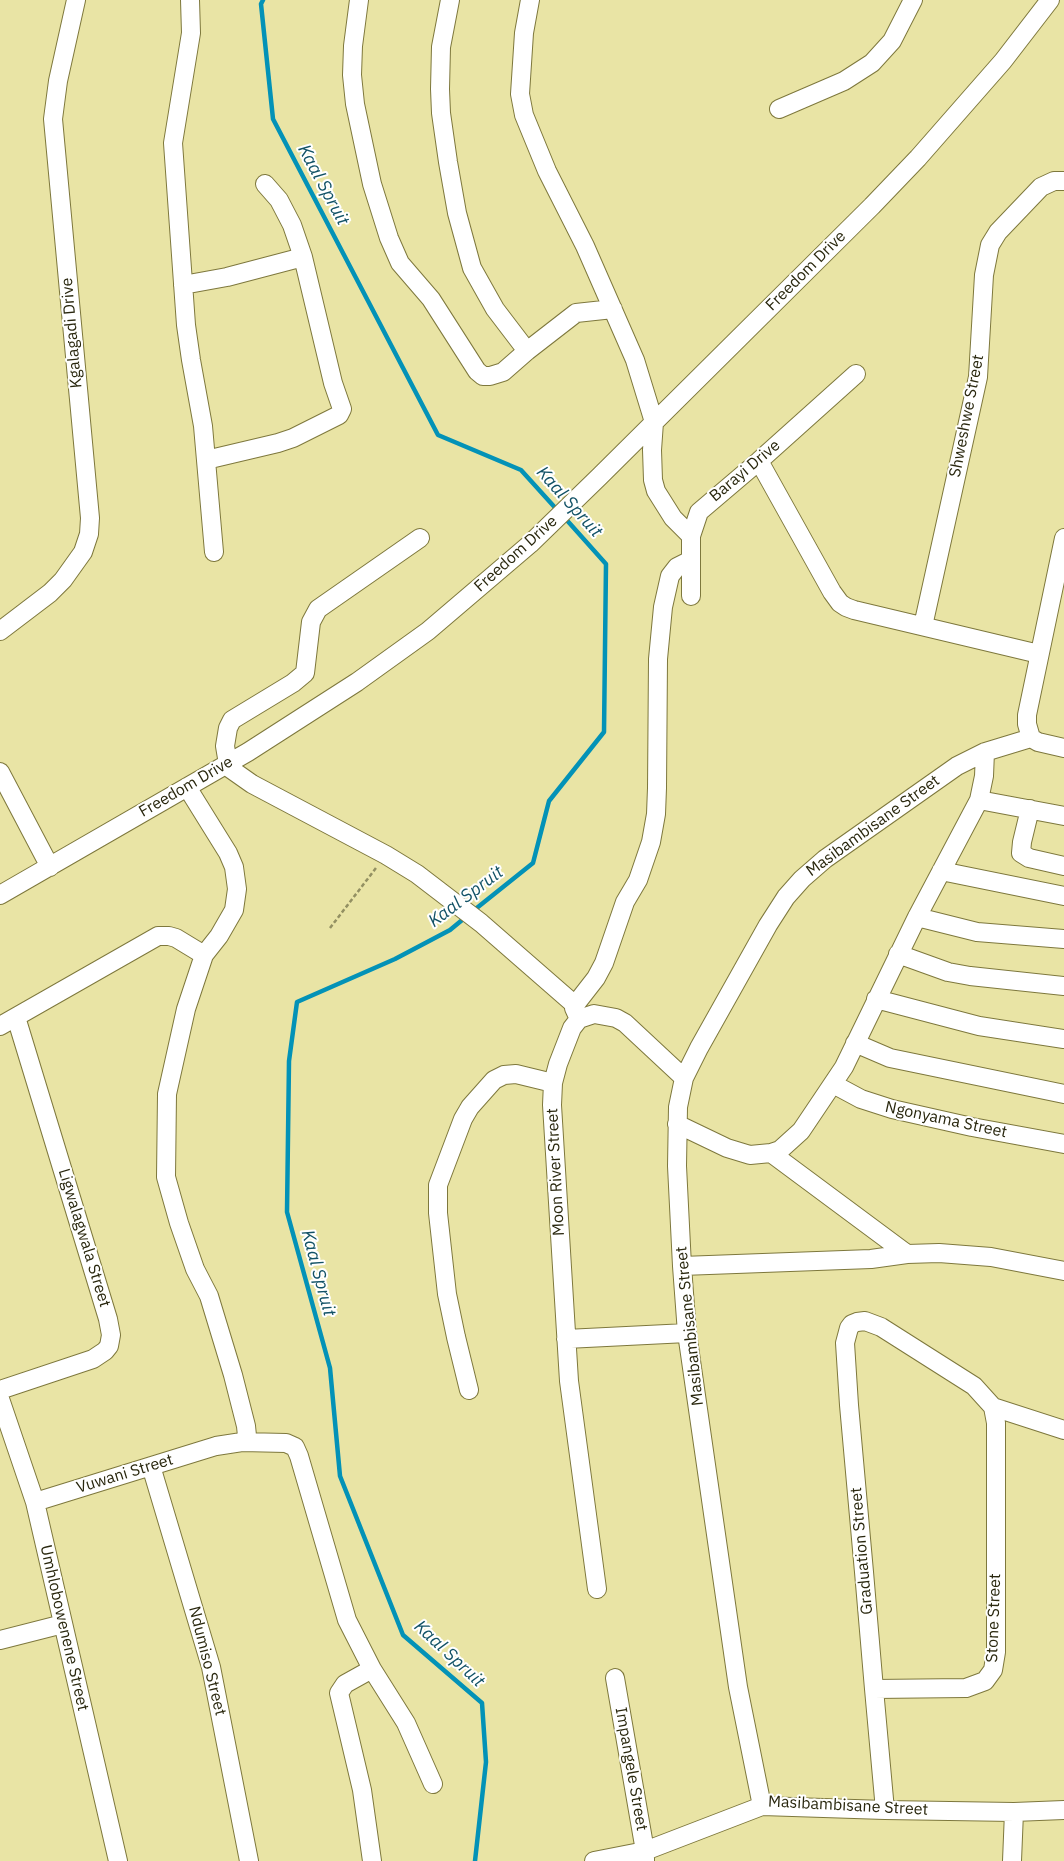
<!DOCTYPE html>
<html>
<head>
<meta charset="utf-8">
<style>
	body { margin:0 }
	canvas { display:block; background:#e9e4a5 }
</style>
</head>
<body>
<canvas width="1064" height="1861"></canvas>
<script>
const ctx = document.querySelector('canvas').getContext('2d');
ctx.lineJoin = 'round';
const poly = rows => new Path2D(rows.map(r => 'M' + r).join(''));
function stroke(path, color, width, dash) { ctx.strokeStyle = color; ctx.lineWidth = width; ctx.lineCap = dash ? 'butt' : 'round'; ctx.setLineDash(dash || []); ctx.stroke(path); }
function drawText(font, color, halo, rows, align = 'center') {
  ctx.font = font + ' "IBM Plex Sans",sans-serif'; ctx.lineWidth = 4; ctx.setLineDash([]); ctx.textBaseline = 'middle'; ctx.strokeStyle = halo; ctx.fillStyle = color; for (const [text, x, y, turn = 0] of rows) {
    ctx.save(); ctx.translate(x, y); ctx.rotate((+turn || 0) * Math.PI / 180); ctx.textAlign = isNaN(turn) ? turn : align; if (halo) ctx.strokeText(text, 0, 0); ctx.fillText(text, 0, 0); ctx.restore();
  }
}
stroke(poly([
	[263,0,261,4,273,119,438,435,521,470,559,512],
	[473,911,533,863,549,801,604,732,606,564,564,517],
	[467,916,450,930,395,959,297,1002,289,1061,287,1212,330,1368,340,1476,403,1635,482,1703,486,1762,475,1861]
]), '#0392b7', 4.5);
const minor = poly([
	[190,0,191,33,173,143,186,325,191,360,203,426,214,552],
	[359,0,353,46,352,75,355,104,372,184,389,238,400,263,431,299,477,371,483,376,490,376,503,372,527,351,576,313,613,309],
	[450,0,441,47,440,89,441,113,448,162,457,213,472,268,495,309,527,351],
	[530,0,524,33,520,94,524,115,547,171,585,246,635,360,654,422,652,450,653,480,656,491,673,518,691,536],
	[779,109,844,81,872,63,892,41,913,0],
	[183,285,227,277,303,257],
	[206,460,278,443,293,438,339,415,342,409,333,383,303,257,292,225,279,200,265,184],
	[759,461,832,592,840,603,846,607,854,610,1039,654],
	[691,596,691,536,699,512,759,461,856,374],
	[923,626,978,377,984,275,990,245,998,232,1041,187,1054,181,1064,181],
	[0,631,50,593,63,580,83,552,89,534,90,518,53,119,58,81,76,0],
	[1031,738,1027,724,1027,715,1064,538],
	[1031,738,1038,742,1064,748],
	[228,764,225,746,228,728,232,720,293,683,305,673,311,622,318,609,420,538],
	[225,765,252,784,386,855,417,874,481,923,575,1005],
	[0,772,50,867],
	[187,787,228,853,234,867,237,889,234,910,219,936,204,955,186,1009,167,1094,166,1177,179,1223,195,1269,209,1296,233,1375,246,1426,247,1436,242,1442],
	[979,800,1064,816],
	[1030,809,1022,842,1021,853,1029,858,1064,866],
	[941,871,1064,896],
	[0,895,248,752,357,682,428,631,530,544,599,477,872,206,918,158,1003,61,1050,0],
	[917,917,977,932,1064,939],
	[898,954,948,972,970,976,1064,986],
	[876,999,979,1026,1064,1039],
	[579,1019,574,1008,575,1005,596,978,604,963,625,902,638,880,651,842,656,814,657,788,658,659,663,607,670,576,677,567,691,560],
	[0,1026,158,936,169,936,176,938,204,955],
	[855,1043,890,1058,1064,1094],
	[833,1084,861,1099,892,1109,972,1127,1064,1144],
	[677,1124,727,1148,750,1155,771,1153,780,1150,801,1131,844,1067,917,917,979,800,984,776,985,752],
	[771,1153,907,1254],
	[682,1266,871,1259,907,1254,939,1253,991,1257,1064,1271],
	[566,1339,687,1333],
	[0,1390,93,1359,105,1351,109,1346,111,1335,108,1319,16,1017],
	[469,1390,456,1337,447,1294,438,1213,438,1185,463,1119,470,1107,494,1080,504,1075,516,1074,553,1083],
	[0,1399,35,1502,118,1861],
	[993,1407,1064,1430],
	[151,1466,211,1667,249,1861],
	[35,1502,216,1446,242,1442,286,1443,295,1447,299,1456,347,1620,372,1669,406,1723,433,1784],
	[597,1589,569,1381,552,1105,553,1083,558,1064,572,1028,579,1019,594,1014,616,1018,625,1023,684,1078],
	[0,1640,63,1624],
	[372,1669,345,1684,339,1693,362,1790,372,1861],
	[615,1678,645,1851,645,1861],
	[874,1689,966,1688,985,1681,993,1670,996,1652,996,1423,993,1407,974,1386,881,1327,865,1321,857,1322,852,1324,849,1328,845,1343,849,1405,864,1572,874,1689,885,1810],
	[762,1806,738,1687,687,1333,682,1266,677,1166,678,1107,684,1078,699,1048,768,925,786,897,802,879,825,859,957,766,985,752,1031,738],
	[594,1861,645,1851,762,1806,885,1810,1014,1812,1064,1810],
	[1012,1861,1014,1812]
]);
stroke(minor, '#7e783d', 20);
stroke(poly([
	[330,928,376,868]
]), '#939062', 2.5, [4, 2.5]);
stroke(minor, '#fff', 18);
drawText('16px', '#29270e', '#fff', [
	["Freedom Drive",806,271,-45],
	["Kgalagadi Drive",72,333,-95],
	["Shweshwe Street",967,416,-79],
	["Barayi Drive",745,471,-40],
	["Freedom Drive",516,554,-42],
	["Freedom Drive",186,787,-30],
	["Masibambisane Street",873,826,-36],
	["Ngonyama Street",946,1120,12],
	["Moon River Street",556,1172,-93],
	["Ligwalagwala Street",84,1238,73],
	["Masibambisane Street",690,1326,-96],
	["Vuwani Street",125,1474,-17],
	["Graduation Street",862,1551,-95],
	["Stone Street",994,1618,-88],
	["Umhlobowenene Street",64,1628,77],
	["Ndumiso Street",207,1661,76],
	["Impangele Street",631,1769,80],
	["Masibambisane Street",848,1806,3]
]);
drawText('italic 18px', '#125266', '#fff', [
	["Kaal Spruit",323,185,62],
	["Kaal Spruit",569,502,48],
	["Kaal Spruit",466,897,-37],
	["Kaal Spruit",318,1273,75],
	["Kaal Spruit",449,1654,43]
]);
</script>
</body>
</html>
